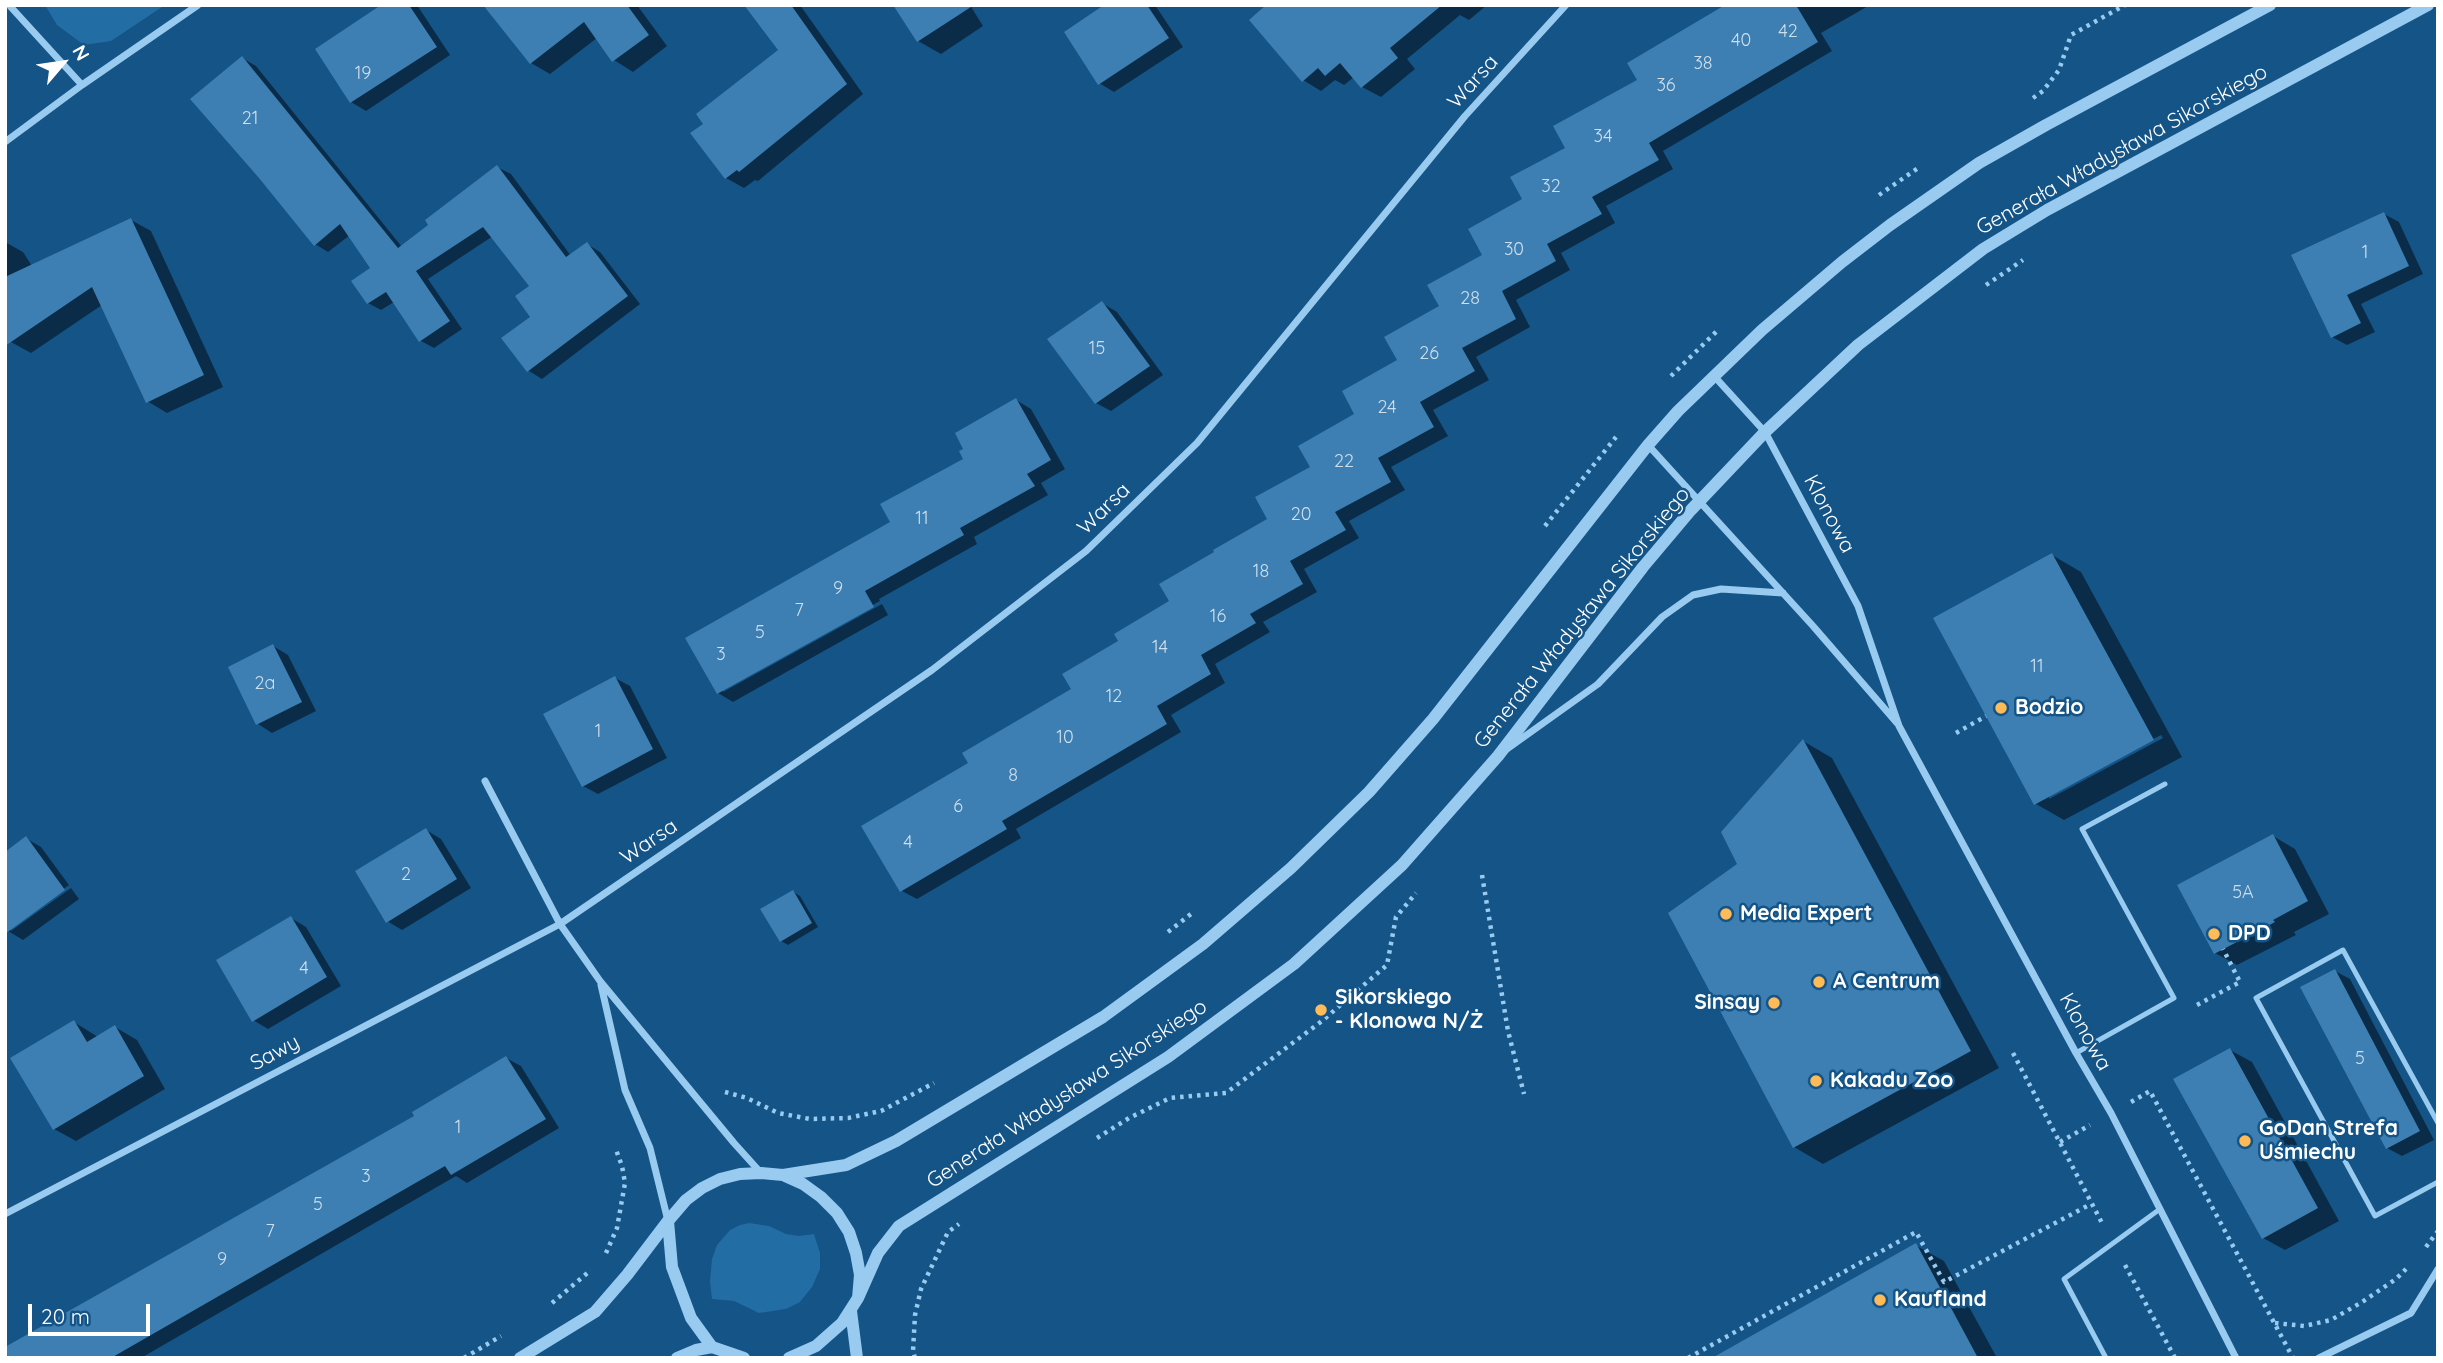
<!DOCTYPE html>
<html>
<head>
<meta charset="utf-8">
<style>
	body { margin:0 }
	#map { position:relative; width:2443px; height:1363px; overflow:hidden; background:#145487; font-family:Quicksand,sans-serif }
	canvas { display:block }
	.frame { position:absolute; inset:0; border:7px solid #fff; pointer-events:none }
	.north { position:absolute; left:28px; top:28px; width:70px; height:70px; -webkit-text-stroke:5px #145487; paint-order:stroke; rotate:61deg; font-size:19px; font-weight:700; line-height:28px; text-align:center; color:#fff }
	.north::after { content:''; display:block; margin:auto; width:24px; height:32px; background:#fff; clip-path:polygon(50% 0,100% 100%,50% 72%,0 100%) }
	.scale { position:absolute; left:28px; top:1304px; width:122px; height:32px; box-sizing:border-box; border:4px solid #fff; border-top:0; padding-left:9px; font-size:21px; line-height:24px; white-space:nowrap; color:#fff; -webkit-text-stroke:5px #145487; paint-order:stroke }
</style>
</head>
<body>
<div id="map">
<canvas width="2443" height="1363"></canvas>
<div class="frame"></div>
<div class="north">N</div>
<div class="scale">20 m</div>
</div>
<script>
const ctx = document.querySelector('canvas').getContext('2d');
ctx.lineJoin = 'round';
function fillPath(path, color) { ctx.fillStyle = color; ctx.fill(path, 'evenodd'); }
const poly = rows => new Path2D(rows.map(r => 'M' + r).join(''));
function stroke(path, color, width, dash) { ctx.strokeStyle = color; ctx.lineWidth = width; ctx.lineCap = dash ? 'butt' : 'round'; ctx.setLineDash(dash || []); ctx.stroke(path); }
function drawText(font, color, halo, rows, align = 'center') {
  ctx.font = font + ' Quicksand,sans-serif'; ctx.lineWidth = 5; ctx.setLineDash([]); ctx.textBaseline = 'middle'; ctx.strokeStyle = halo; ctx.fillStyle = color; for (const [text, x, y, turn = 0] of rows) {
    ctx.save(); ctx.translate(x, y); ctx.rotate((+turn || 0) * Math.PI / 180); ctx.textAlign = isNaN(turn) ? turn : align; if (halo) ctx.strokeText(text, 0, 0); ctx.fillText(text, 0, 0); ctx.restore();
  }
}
fillPath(poly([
	[45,5,165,5,111,41,84,45,57,25],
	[749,1223,769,1226,786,1234,799,1236,814,1234,820,1253,820,1269,812,1287,800,1302,786,1309,759,1313,734,1301,712,1299,710,1281,712,1259,717,1245,730,1230,740,1225]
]), '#236da5');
fillPath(poly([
	[384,5,417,5,450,55,366,111,351,102],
	[485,5,637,5,667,46,633,72,614,60,597,38,550,74,531,63],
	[746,5,800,5,863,94,758,181,755,180,744,188,726,178,705,124,781,51],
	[970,5,983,26,941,54,918,41],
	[1107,5,1155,5,1183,47,1114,92,1099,83],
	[1269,5,1487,5,1469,20,1460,15,1407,59,1415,69,1381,97,1362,87,1354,77,1344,85,1335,80,1321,91,1303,80],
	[1728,5,1870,5,1821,33,1832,51,1663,151,1673,169,1606,206,1615,223,1561,253,1570,270,1516,300,1530,327,1476,357,1489,380,1433,410,1448,436,1391,467,1405,490,1349,521,1359,538,1304,569,1317,592,1263,622,1270,632,1215,664,1225,683,1171,715,1181,732,1016,829,1021,838,917,899,902,891,971,763,1074,689,1121,642,1270,519,1484,256,1524,200,1567,148,1639,81],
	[242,58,256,66,402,247,431,226,497,167,511,174,571,256,587,244,600,252,640,304,542,379,529,371,504,338,533,317,531,286,493,236,428,279,462,329,434,348,421,341,394,302,381,310,368,303,372,268,350,235,328,252,315,244],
	[2384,214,2399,222,2423,274,2361,304,2375,332,2347,345,2332,337,2294,255],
	[131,220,151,231,223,387,167,413,147,401,102,305,31,353,11,342,5,334,5,242,23,252,32,266],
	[1102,303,1117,312,1163,375,1111,411,1096,403],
	[1016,400,1031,409,1065,469,1041,483,1048,495,974,537,977,544,879,599,880,601,723,688,723,692,882,604,888,615,733,702,718,693,893,523,965,459],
	[2052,555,2081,572,2182,757,2064,820,2036,804],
	[2161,735,2163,738,2049,799,2049,795],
	[273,646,288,655,316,711,272,733,258,724],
	[615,678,630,686,667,758,598,794,583,786],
	[1803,741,1832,758,1999,1068,1823,1164,1794,1147,1739,864],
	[426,830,441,839,471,888,402,930,387,921],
	[2273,836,2295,849,2329,914,2294,932,2296,935,2237,965,2215,953],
	[27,839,41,847,69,885,11,927,11,931,71,888,79,899,23,940,8,931],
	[793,892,800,896,818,927,788,945,781,941],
	[291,918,306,927,341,986,268,1029,253,1020],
	[2335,971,2350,979,2434,1140,2402,1156,2387,1148],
	[74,1022,98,1037,115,1027,137,1040,165,1089,76,1141,54,1129],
	[2230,1050,2252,1062,2339,1221,2285,1250,2263,1238],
	[506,1058,521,1066,559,1128,467,1183,456,1176,141,1358,5,1358,417,1116],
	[1915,1245,1944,1261,1997,1358,1715,1358]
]), '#0007');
fillPath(poly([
	[381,5,409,5,437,47,350,103,315,49],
	[483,5,627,5,649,35,612,62,584,22,530,64],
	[744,5,791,5,847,84,739,172,737,170,725,179,690,133,703,124,696,114,778,50],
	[893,5,974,5,917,42],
	[1104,5,1147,5,1169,38,1098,85,1064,32],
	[1266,5,1442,5,1390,48,1398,58,1361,88,1340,63,1325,76,1318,68,1302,82,1249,20],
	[1725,5,1796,5,1818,42,1649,143,1659,160,1592,197,1602,214,1547,244,1556,261,1502,291,1516,319,1462,348,1475,371,1420,402,1434,427,1378,458,1391,482,1335,512,1346,530,1290,561,1303,584,1250,614,1256,623,1201,655,1211,674,1157,706,1167,724,1002,821,1007,829,900,892,861,826,968,763,962,753,1071,689,1062,674,1118,641,1114,634,1169,601,1159,584,1214,552,1213,550,1267,519,1255,497,1310,467,1298,446,1354,414,1342,391,1397,360,1384,337,1439,306,1427,285,1482,255,1468,229,1522,199,1510,177,1565,148,1553,126,1637,80,1627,63],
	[242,56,398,248,428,225,425,220,497,165,566,257,587,242,628,296,527,372,501,338,530,317,515,296,529,286,483,227,416,271,450,321,419,342,386,292,367,304,351,281,370,268,340,224,314,246,259,178,190,99],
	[2384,212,2409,266,2347,295,2361,323,2331,338,2291,255],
	[131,218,204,375,146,403,92,287,5,346,5,277],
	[1102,301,1150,366,1095,404,1047,339],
	[1016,398,1051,460,1027,474,1035,486,960,528,964,535,865,591,874,607,717,694,685,638,890,522,880,504,963,459,959,451,963,449,955,433],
	[2052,553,2154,740,2034,805,1933,618],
	[273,644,302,702,256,725,228,667],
	[615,676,653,749,582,787,543,714],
	[1803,739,1971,1051,1793,1148,1668,913,1737,864,1721,832],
	[426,828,457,879,386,923,355,871],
	[2273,834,2308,901,2273,920,2275,922,2214,954,2177,885],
	[26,836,65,890,5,934,5,852],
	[793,890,812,923,780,942,760,909],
	[291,916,327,977,252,1022,216,960],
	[2335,969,2420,1131,2386,1149,2300,987],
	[74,1020,87,1042,115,1025,144,1076,53,1130,10,1058],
	[2230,1048,2318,1208,2262,1239,2173,1079],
	[506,1056,546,1119,451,1175,445,1166,111,1358,5,1358,5,1347,414,1116,412,1112],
	[1916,1243,1978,1358,1712,1358]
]), '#3d7fb2');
stroke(poly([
	[2033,98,2043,91,2059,70,2071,35,2125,5],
	[1879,195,1921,166],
	[1986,285,2023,260],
	[1671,376,1717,331],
	[1545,526,1616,437],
	[1956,733,1986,716],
	[1482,875,1508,1031,1524,1094],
	[1168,932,1191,914],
	[2197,1005,2240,982,2223,949],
	[2013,1053,2102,1223],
	[725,1092,747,1098,778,1113,810,1119,848,1118,881,1111,934,1083],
	[2131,1102,2150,1091,2293,1358],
	[1097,1138,1129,1118,1170,1098,1226,1093,1322,1021,1387,965,1396,917,1416,893],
	[2060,1142,2090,1125],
	[2426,1247,2438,1231],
	[606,1253,617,1228,625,1183,622,1166,615,1147],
	[2125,1265,2175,1358],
	[552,1303,591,1270],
	[2275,1323,2304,1326,2331,1320,2362,1302,2396,1279,2406,1269],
	[464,1358,501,1336],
	[915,1358,913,1351,915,1315,921,1289,948,1232,959,1224],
	[1688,1358,1916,1232,1944,1282,2091,1204]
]), '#99caef', 4.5, [3.5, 5]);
stroke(poly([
	[2076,1053,2174,998,2082,829,2165,784],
	[2438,1123,2343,950,2256,998,2375,1216,2438,1182],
	[2106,1358,2064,1279,2160,1209]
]), '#99caef', 5);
stroke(poly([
	[9,5,82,85],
	[5,142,82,85,198,5],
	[1714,376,1765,432,1858,606,1899,726,2076,1053,2111,1113,2236,1358],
	[1648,445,1813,626,1897,723],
	[1507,749,1598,684,1662,617,1693,595,1721,589,1783,593],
	[485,781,560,924,600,981,734,1143,761,1173],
	[601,985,625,1090,650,1148,668,1221],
	[5,1214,560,924,932,670,1086,551,1197,443,1465,116,1566,5],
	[2319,1358,2411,1313,2438,1269]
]), '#99caef', 7);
stroke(poly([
	[783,1175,846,1165,896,1141,1103,1017,1203,944,1291,868,1369,792,1433,719,1648,445,1678,411,1762,330,1842,262,1890,225,1979,163,2046,125,2270,5],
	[668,1221,672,1267,691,1318,712,1347,744,1358],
	[858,1298,878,1253,899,1226,1168,1057,1294,964,1402,865,1498,756,1643,567,1691,510,1765,432,1858,345,1983,249,2047,210,2428,5],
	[851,1311,857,1358],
	[520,1358,595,1312,627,1275,668,1221,686,1200,702,1188,720,1179,740,1174,761,1173,783,1175,803,1184,821,1197,837,1213,849,1232,856,1253,860,1275,858,1298,842,1323,816,1346,789,1358],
	[677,1358,696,1350,712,1347]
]), '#99caef', 12);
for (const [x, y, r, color] of [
	[2001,708,7,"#ffbb57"],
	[1726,914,7,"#ffbb57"],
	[2214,934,7,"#ffbb57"],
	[1819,982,7,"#ffbb57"],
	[1774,1003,7,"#ffbb57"],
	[1321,1010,7,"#ffbb57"],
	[1816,1081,7,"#ffbb57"],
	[2245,1141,7,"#ffbb57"],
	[1880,1300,7,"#ffbb57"]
]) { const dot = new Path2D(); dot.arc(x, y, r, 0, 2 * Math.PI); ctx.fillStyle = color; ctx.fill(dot); stroke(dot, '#145487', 2.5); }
drawText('18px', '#cedfec', null, [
	["42",1788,32],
	["40",1741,41],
	["38",1703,64],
	["19",363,74],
	["36",1666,86],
	["21",250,119],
	["34",1603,137],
	["32",1551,187],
	["30",1514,250],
	["1",2365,253],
	["28",1470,299],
	["15",1097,349],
	["26",1429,354],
	["24",1387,408],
	["22",1344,462],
	["20",1301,515],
	["11",922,519],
	["18",1261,572],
	["9",838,589],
	["7",799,611],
	["16",1218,617],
	["5",760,633],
	["14",1160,648],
	["3",721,655],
	["11",2037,667],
	["2a",265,684],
	["12",1114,697],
	["1",598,732],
	["10",1065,738],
	["8",1013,776],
	["6",958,807],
	["4",908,843],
	["2",406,875],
	["5A",2243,893],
	["4",304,969],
	["5",2360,1059],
	["1",458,1128],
	["3",366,1177],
	["5",318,1205],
	["7",270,1232],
	["9",222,1260]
]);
drawText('21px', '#fff', '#145487', [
	["Warsa",1473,82,-48],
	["Generała Władysława Sikorskiego",2122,150,-29],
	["Warsa",1104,509,-44],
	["Klonowa",1829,514,62],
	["Generała Władysława Sikorskiego",1582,618,-51],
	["Warsa",649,842,-34],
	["Klonowa",2085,1032,61],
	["Sawy",275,1053,-28],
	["Generała Władysława Sikorskiego",1067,1094,-33]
]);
drawText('bold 21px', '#fff', '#145487', [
	["Bodzio",2015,708],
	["Media Expert",1740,914],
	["DPD",2228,934],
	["A Centrum",1833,982],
	["Sikorskiego",1335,998],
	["- Klonowa N/Ż",1335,1022],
	["Sinsay",1760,1003,"right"],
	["Kakadu Zoo",1830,1081],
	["GoDan Strefa",2259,1129],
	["Uśmiechu",2259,1153],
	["Kaufland",1894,1300]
], 'left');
</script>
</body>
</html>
